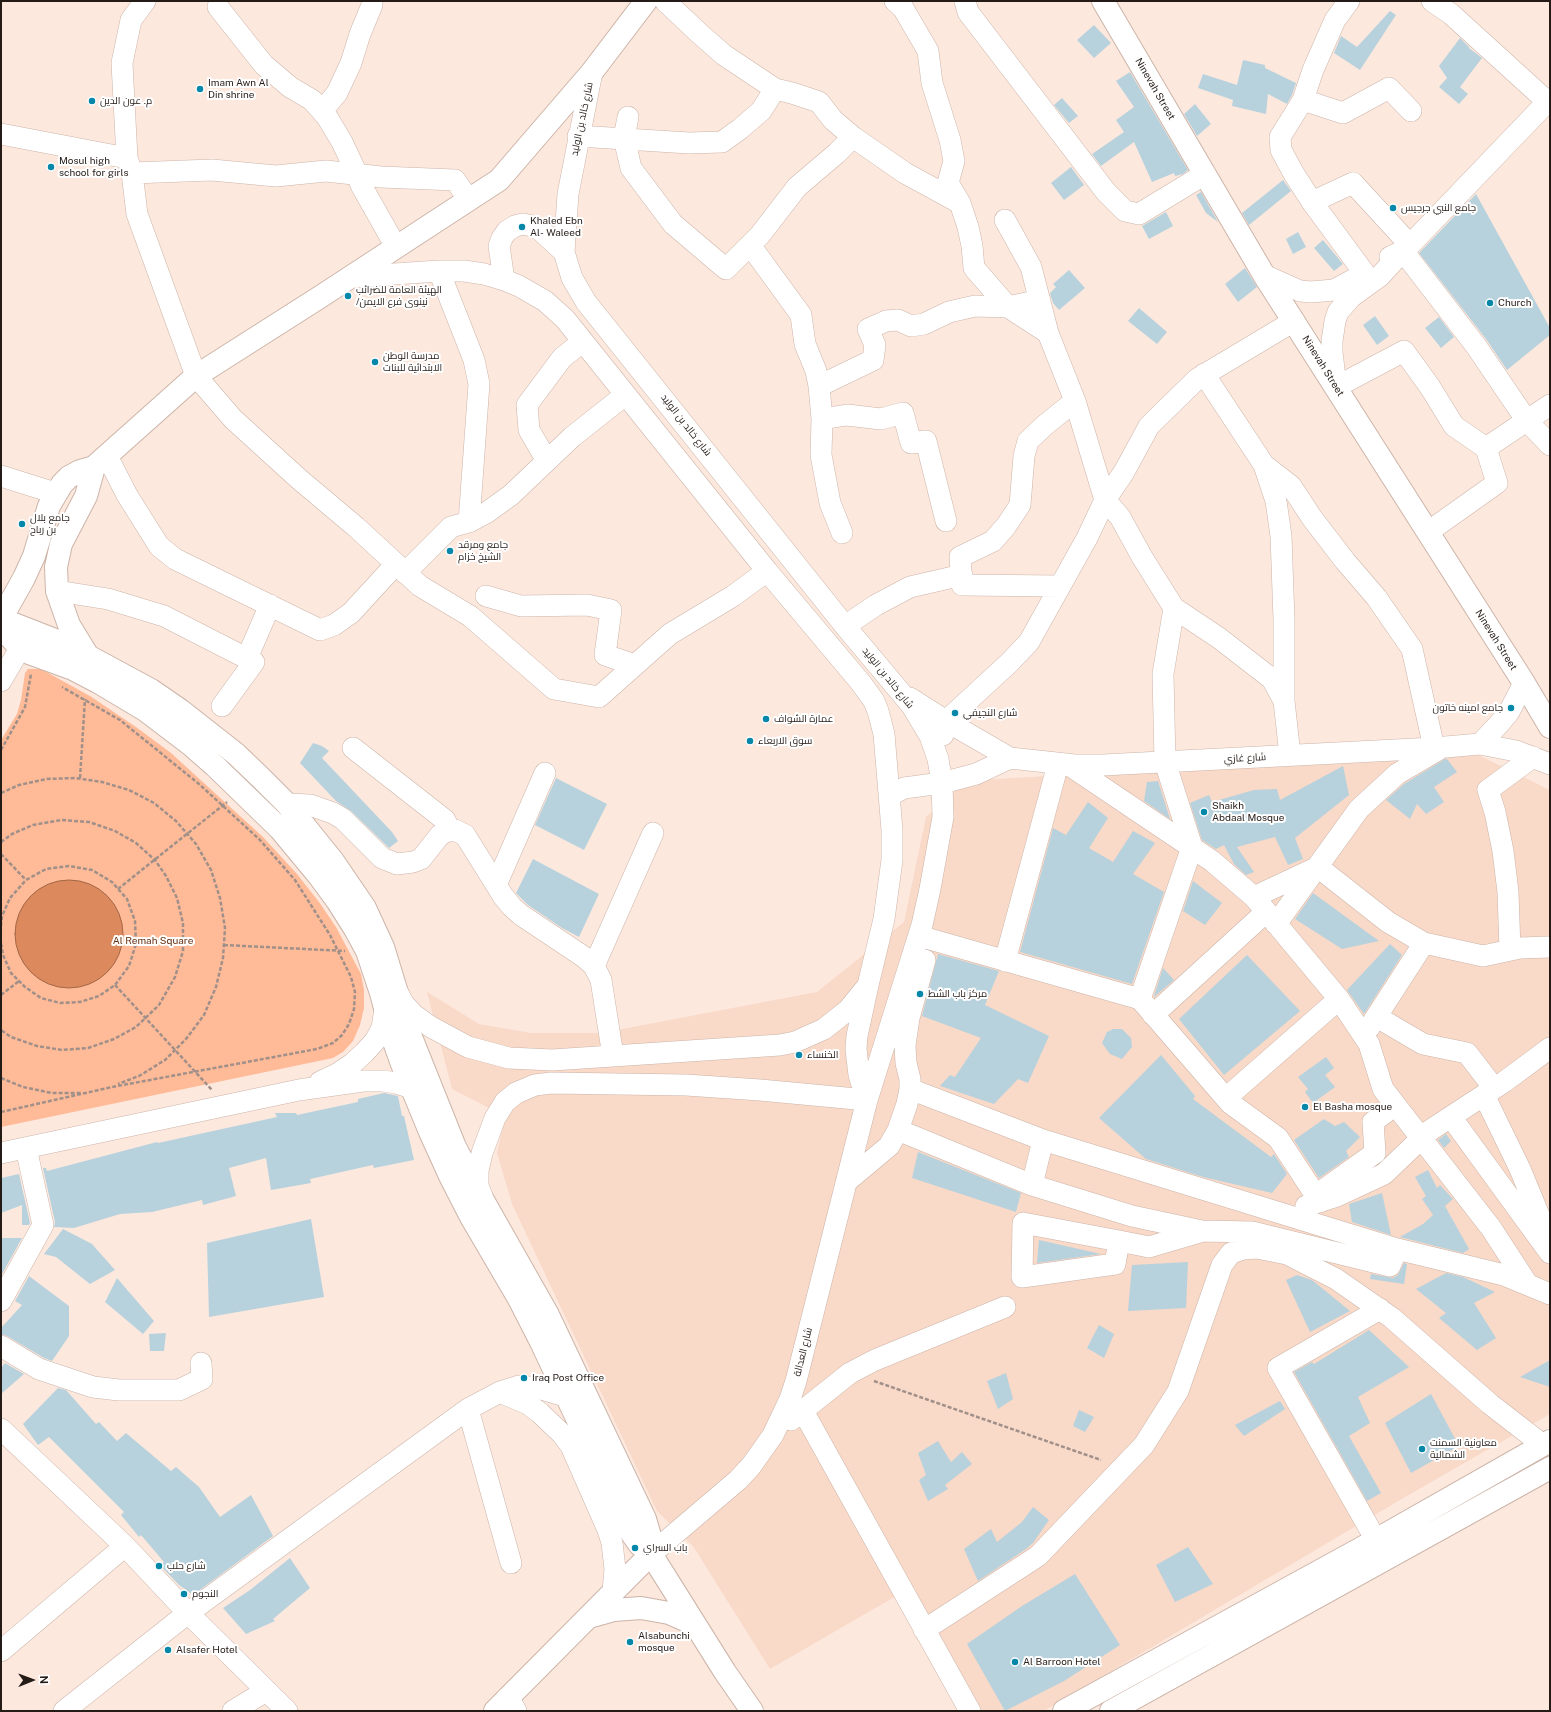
<!DOCTYPE html>
<html>
<head>
<meta charset="utf-8">
<style>
	body { margin:0 }
	#map { position:relative; width:1551px; height:1712px; overflow:hidden; background:#fde8de; font-family:"Public Sans",sans-serif }
	canvas { display:block }
	.frame { position:absolute; inset:0; border:2px solid #241b17; pointer-events:none }
	.north { position:absolute; left:12px; top:1660px; width:40px; height:40px; -webkit-text-stroke:3px #fff; paint-order:stroke; rotate:89deg; font-size:11px; font-weight:700; line-height:16px; text-align:center; color:#241b17 }
	.north::after { content:''; display:block; margin:auto; width:14px; height:18px; background:#241b17; clip-path:polygon(50% 0,100% 100%,50% 72%,0 100%) }
</style>
</head>
<body>
<div id="map">
<canvas width="1551" height="1712"></canvas>
<div class="frame"></div>
<div class="north">N</div>
</div>
<script>
const ctx = document.querySelector('canvas').getContext('2d');
ctx.lineJoin = 'round';
function fillPath(path, color) { ctx.fillStyle = color; ctx.fill(path, 'evenodd'); }
const poly = rows => new Path2D(rows.map(r => 'M' + r).join(''));
function stroke(path, color, width, dash) { ctx.strokeStyle = color; ctx.lineWidth = width; ctx.lineCap = dash ? 'butt' : 'round'; ctx.setLineDash(dash || []); ctx.stroke(path); }
function drawText(font, color, halo, rows, align = 'center') {
  ctx.font = font + ' "Public Sans",Cairo,sans-serif'; ctx.lineWidth = 4; ctx.setLineDash([]); ctx.textBaseline = 'middle'; ctx.strokeStyle = halo; ctx.fillStyle = color; for (const [text, x, y, turn = 0] of rows) {
    ctx.save(); ctx.translate(x, y); ctx.rotate((+turn || 0) * Math.PI / 180); ctx.textAlign = isNaN(turn) ? turn : align; if (halo) ctx.strokeText(text, 0, 0); ctx.fillText(text, 0, 0); ctx.restore();
  }
}
fillPath(poly([
	[1468,750,1550,790,1550,1414,1405,1497,1044,1711,977,1711,910,1588,770,1669,693,1546,657,1511,512,1204,497,1153,505,1116,452,1089,427,992,479,1024,531,1033,601,1033,817,992,904,922,926,817,966,781]
]), '#f9d9c8');
fillPath(poly([
	[28,669,41,669,90,696,136,727,171,753,263,837,297,874,319,902,336,927,361,974,364,990,364,1008,360,1025,353,1041,343,1052,333,1058,1,1127,1,740,17,714,21,700,25,673]
]), '#ffba97');
const water = poly([
	'15 934a54 54 0 1 1 108 0a54 54 0 1 1-108 0Z'
]);
fillPath(water, '#db895d');
stroke(water, '#a46848', 1);
fillPath(poly([
	[1390,11,1396,15,1360,70,1334,53,1341,36,1357,47],
	[1094,25,1111,43,1094,58,1077,40],
	[1460,38,1469,47,1469,48,1482,58,1460,87,1468,94,1459,104,1439,87,1447,78,1439,66],
	[1243,60,1265,65,1265,68,1296,83,1292,95,1287,104,1268,94,1266,114,1232,106,1233,100,1198,88,1203,74,1237,85],
	[1130,72,1188,170,1183,174,1175,176,1174,173,1152,182,1134,142,1101,166,1092,154,1124,132,1116,120,1134,107,1116,81],
	[1062,98,1078,116,1069,123,1054,105],
	[1195,104,1211,124,1197,136,1184,114],
	[1071,167,1084,185,1064,200,1051,183],
	[1283,180,1291,191,1249,225,1242,213],
	[1201,192,1218,222,1206,213,1196,195],
	[1476,194,1550,328,1550,335,1507,370,1486,339,1419,253],
	[1166,212,1173,226,1149,239,1142,226],
	[1298,232,1306,247,1293,254,1286,239],
	[1323,240,1343,264,1334,271,1314,248],
	[1245,268,1257,287,1238,302,1225,284],
	[1069,270,1085,288,1059,310,1053,303,1050,293,1056,287,1053,284],
	[1139,308,1167,332,1157,344,1128,321],
	[1375,316,1389,336,1377,345,1363,325],
	[1439,317,1454,337,1441,348,1425,328],
	[313,743,322,746,329,751,322,758,392,832,398,841,389,848,351,811,336,801,300,763],
	[1445,759,1447,759,1457,772,1434,787,1444,802,1426,814,1417,804,1410,819,1386,800,1404,784],
	[1343,766,1349,795,1295,838,1303,859,1288,865,1275,837,1237,847,1254,872,1246,875,1234,864,1224,845,1216,849,1202,840,1190,803,1209,795,1212,802,1254,790,1277,789,1280,800],
	[556,778,607,804,584,850,535,825],
	[1158,781,1170,819,1144,801,1147,782],
	[1088,802,1108,818,1089,848,1113,862,1133,831,1155,843,1133,874,1164,892,1132,984,1020,952,1053,828,1066,835],
	[533,859,599,894,579,937,562,928,528,905,516,893],
	[1193,881,1222,903,1205,925,1183,911],
	[1313,893,1379,941,1342,949,1295,919],
	[1390,944,1402,955,1364,1014,1347,990],
	[938,954,999,971,985,1005,1049,1036,1028,1083,1018,1079,994,1104,940,1086,950,1075,955,1077,981,1038,922,1016],
	[1247,955,1300,1011,1224,1075,1179,1019],
	[1163,968,1174,980,1154,997,1154,996],
	[1113,1029,1122,1029,1131,1038,1132,1047,1122,1059,1110,1054,1102,1043,1107,1032],
	[1161,1055,1195,1096,1193,1099,1271,1157,1274,1154,1287,1174,1272,1193,1203,1177,1146,1159,1099,1118],
	[1326,1057,1334,1068,1325,1075,1335,1087,1313,1103,1305,1092,1308,1089,1298,1077],
	[384,1093,398,1096,402,1116,404,1116,414,1160,374,1168,373,1165,310,1179,311,1183,271,1190,266,1158,229,1168,236,1196,203,1205,202,1200,152,1212,120,1214,74,1228,54,1227,55,1222,43,1168,46,1168,47,1171,157,1142,158,1143,277,1117,275,1113,296,1113,297,1115,358,1102,358,1099],
	[1324,1119,1335,1126,1344,1122,1360,1137,1346,1151,1349,1157,1319,1178,1294,1140],
	[1446,1134,1451,1141,1444,1148,1438,1140],
	[918,1152,1021,1193,1016,1212,912,1178],
	[1428,1170,1437,1188,1440,1185,1453,1199,1445,1206,1469,1249,1463,1253,1400,1237,1423,1224,1433,1215,1422,1199,1426,1196,1415,1177],
	[19,1174,30,1223,29,1225,22,1225,22,1205,1,1213,1,1178],
	[1382,1193,1391,1235,1352,1222,1349,1204],
	[311,1219,324,1297,209,1317,207,1243],
	[63,1229,92,1244,115,1270,90,1284,56,1257,44,1254],
	[1,1238,22,1238,1,1276],
	[1039,1240,1101,1254,1037,1263],
	[1188,1262,1186,1308,1128,1311,1132,1265],
	[1404,1263,1407,1264,1404,1284,1370,1279,1371,1274,1393,1278,1398,1275],
	[1446,1273,1463,1277,1495,1292,1474,1303,1496,1338,1477,1350,1439,1318,1446,1313,1416,1289],
	[1297,1275,1312,1280,1350,1311,1310,1332,1286,1280],
	[29,1276,69,1306,69,1336,52,1361,44,1358,7,1336,1,1334,1,1328,22,1305,15,1301],
	[117,1278,154,1321,143,1334,105,1302],
	[1099,1325,1114,1334,1104,1358,1087,1348],
	[1369,1330,1409,1367,1358,1397,1370,1423,1349,1436,1381,1493,1367,1501,1294,1372,1312,1362,1314,1364],
	[166,1333,164,1351,150,1351,149,1334],
	[1550,1360,1550,1387,1520,1377],
	[5,1363,24,1374,1,1394,1,1368],
	[1006,1373,1013,1399,998,1409,987,1381],
	[58,1388,66,1390,96,1424,99,1422,117,1441,126,1433,171,1471,176,1467,199,1487,220,1517,251,1495,273,1536,193,1595,179,1585,160,1565,164,1562,141,1535,139,1537,121,1515,124,1512,49,1437,38,1445,23,1424],
	[1431,1394,1459,1446,1411,1473,1385,1423],
	[1280,1401,1285,1409,1244,1436,1235,1425],
	[1079,1410,1094,1417,1085,1432,1073,1426],
	[938,1441,951,1462,962,1452,972,1464,945,1485,948,1489,928,1501,919,1480,926,1475,918,1453],
	[1033,1507,1049,1520,1033,1543,1026,1549,978,1581,964,1549,991,1529,997,1542,1022,1522],
	[1188,1547,1213,1584,1175,1602,1156,1565],
	[290,1558,310,1588,273,1619,275,1621,246,1634,223,1608,250,1590],
	[1075,1574,1120,1645,1064,1681,1005,1711,967,1644,1022,1606]
]), '#b7d2dd');
const minor = poly([
	[145,1,131,20,122,63,127,158,132,173,137,214,196,376,233,419,299,479,356,527,420,586,470,616,554,689,599,697,670,634,733,596,767,571],
	[965,1,968,12,1106,192,1125,211,1139,214,1205,174],
	[1349,1,1335,20,1313,70,1303,100,1280,137,1281,150,1294,174,1312,202,1365,274],
	[1432,1,1451,14,1550,104],
	[218,7,264,65,290,87,312,100,327,117,342,142,357,174,361,185,396,247],
	[592,72,568,194,564,252,572,278,586,302,845,626,912,706,930,736,938,759,942,783,943,817,930,889,922,925,867,1100,796,1381,790,1399,773,1435,751,1466,738,1480,651,1554],
	[1303,100,1343,113,1389,88,1411,111],
	[322,111,337,93,351,63,360,34,372,5],
	[628,117,624,138,631,168,673,224,726,269,760,235,797,187,837,153,853,137,833,120,819,102,792,93,775,89],
	[1,134,127,158],
	[578,136,689,143,722,142,740,129,761,111,775,89,724,55,700,34,665,1],
	[853,137,905,173,960,203,948,183,954,161,950,140,932,83,928,51,903,8,895,1],
	[132,173,212,170,276,176,326,171,381,177,455,180,469,200],
	[1312,202,1353,183,1410,245],
	[960,203,968,227,972,246,974,268,1008,307,1048,333,1031,267,1005,220],
	[750,245,801,315,805,344,816,371,819,386],
	[1390,257,1403,251,1410,245,1550,99],
	[439,271,474,360,479,384,469,522],
	[1264,275,1300,291,1311,292,1334,290,1364,274],
	[350,277,439,271,464,271,484,274,504,280,519,286,545,301,565,319,767,571,861,683,874,701,878,711,884,734,892,830,892,860,884,919,868,985,857,1036,856,1049,859,1075,867,1100],
	[504,280,499,246,502,238,507,231,515,226,523,224,532,226,540,230,564,252],
	[1048,333,1075,401,1105,500,1120,517,1142,557,1174,608,1163,674,1165,762,1192,847,1140,999],
	[1204,374,1264,465,1276,501,1281,536,1284,620,1284,701],
	[822,419,847,415,881,419,903,413,911,443,926,441,946,521],
	[1486,448,1454,426,1430,387,1404,351,1336,387,1332,352,1332,341,1335,321,1338,312,1351,297,1380,276,1403,251,1476,346,1527,421,1550,445],
	[107,456,127,495,159,546,175,559,320,630,334,625,351,613,396,564],
	[547,461,529,430,527,405,562,358,582,342],
	[1264,465,1291,486,1312,518,1345,561,1376,597,1412,649,1434,748],
	[1,476,55,493],
	[1428,532,1497,483,1486,448,1550,405],
	[842,533,830,503,821,455,822,419,819,386,873,360,875,345,868,329,886,321,898,320,911,326,924,324,949,312,975,306,1008,307,1040,300],
	[405,573,451,527,469,522,486,513,511,495,572,437,625,395],
	[1060,586,962,585,960,557,993,541,1006,526,1020,505,1024,456,1028,441,1045,425,1075,401],
	[57,591,108,599,164,616,254,662,222,706],
	[486,596,521,606,587,605,611,610,605,655,635,665],
	[1174,608,1219,638,1272,679,1284,701,1290,755],
	[845,626,876,605,910,587,962,575],
	[247,658,270,605],
	[1,681,29,633],
	[910,698,946,721,1010,758,1075,765,1103,765,1434,748,1480,744,1516,751,1550,764],
	[943,735,946,721,1009,663,1029,642,1087,538,1105,500,1124,472,1149,426,1197,379,1294,321],
	[1480,744,1499,724,1509,712,1524,683],
	[353,748,445,820,450,831],
	[1069,765,1212,861,1254,897,1339,999,1369,1044,1383,1089,1491,1228,1528,1285],
	[889,796,904,788,942,783,976,774,1010,758],
	[287,804,310,805,333,813,343,819,382,858,397,864,413,862,421,859,440,835,445,832,455,830,465,835,503,896,512,907,521,915,584,957,594,966,601,980,613,1056],
	[496,885,545,773],
	[1254,897,1318,867,1388,922,1424,943,1483,956,1520,948,1550,947],
	[1276,924,1359,809,1397,774,1438,750],
	[926,938,1140,999,1230,1103,1278,1138,1320,1202],
	[1510,950,1508,892,1503,851,1495,812,1488,790,1533,757],
	[1005,961,1058,764],
	[594,966,653,833],
	[398,993,403,1003,414,1015,431,1027,468,1047,509,1058,552,1060,780,1045,795,1042,824,1029,848,1010,865,989],
	[1153,1015,1266,912],
	[1377,1017,1423,1044,1467,1053,1494,1088],
	[1369,1028,1424,943],
	[320,1082,337,1074,352,1064,365,1052,375,1041,382,1028,385,1009],
	[910,1089,1043,1140,1397,1249,1504,1275,1550,1294],
	[1484,1095,1520,1169,1548,1237],
	[1226,1098,1339,999],
	[1451,1117,1550,1253],
	[898,1130,1032,1185,1132,1216,1202,1231,1252,1232,1390,1266,1397,1249],
	[1,1153,299,1090,363,1081,383,1081,396,1083,412,1088],
	[846,1182,889,1146,898,1130,907,1104,910,1089,910,1079,906,1063,905,1045,909,1018,925,960],
	[1032,1185,1043,1140],
	[1316,1195,1375,1153,1373,1122,1395,1105],
	[482,1196,478,1186,478,1171,482,1153,495,1118,505,1102,516,1093,535,1085,551,1083,686,1085,760,1090,867,1100],
	[1306,1206,1337,1196,1384,1174,1429,1131,1504,1082,1550,1048],
	[1119,1241,1115,1264,1022,1277,1023,1223,1119,1241,1149,1247,1200,1232],
	[1,1301,43,1225,26,1148],
	[1,1346,39,1369,93,1387,119,1390,179,1390,202,1379,201,1363],
	[500,1392,528,1404,540,1413,562,1434,571,1446,608,1530,612,1543,615,1569,613,1592],
	[468,1409,511,1563],
	[803,1411,970,1711],
	[791,1420,850,1373,875,1360,1005,1307],
	[1,1429,125,1546,188,1613,287,1711],
	[1376,1540,1278,1368,1380,1309],
	[924,1630,1038,1556,1144,1445,1178,1391,1222,1265,1231,1253,1243,1249,1257,1248,1287,1254,1336,1279,1392,1318,1490,1404,1543,1445],
	[1,1651,125,1546],
	[508,1697,516,1711],
	[64,1711,188,1613,468,1409,500,1392,519,1386,538,1388,568,1397],
	[233,1711,266,1691]
]);
const major = poly([
	[1103,1,1264,275,1524,683,1550,727],
	[1,619,60,642,88,656,151,690,180,710,236,754,262,779,287,804,333,861,365,908,383,947,409,1032,455,1147,484,1202,548,1315,645,1519,650,1536,651,1554,495,1711],
	[1,619,8,635,20,648,29,653,73,669,98,682,145,710,191,745,215,766,280,829,319,876,338,902,355,929,367,951,381,993,393,1039,402,1064,430,1132,450,1176,471,1217,519,1299,541,1342,630,1531,639,1544,651,1554,725,1672,752,1711],
	[1,619,24,578,34,556,49,506,62,484,69,477,80,471,94,467,196,376,320,297,499,180,592,72,646,1],
	[88,656,69,625,57,591,56,567,61,544,86,496,94,467],
	[589,1617,614,1610,641,1608,669,1613,694,1624],
	[1064,1711,1360,1549,1550,1441],
	[1111,1711,1550,1468]
]);
stroke(minor, '#ccb4a8', 22);
stroke(major, '#ccb4a8', 24);
stroke(poly([
	[1,750,25,707,31,674,32,674],
	[80,778,85,699],
	[1,793,19,785,47,779,75,778,102,782,129,790,154,803,176,821,196,844,211,870,220,898,225,928,223,958,216,987,204,1015,186,1039,165,1060,139,1076,118,1084],
	[1,842,12,834,33,825,61,820,89,822,115,831,136,843,155,860,166,876,177,898,183,923,183,951,175,977,159,1005,136,1027,114,1039,88,1048,62,1050,37,1046,11,1037,1,1030],
	[1,854,26,880],
	[118,889,227,802],
	[1,926,2,916,10,898,26,880,46,869,69,866,92,870,112,882,127,899,135,921,136,944,129,966,115,985,99,996,80,1002,60,1003,41,998,25,987,11,973,3,955,1,943],
	[224,945,345,951],
	[115,985,212,1090],
	[1,995,19,981],
	[1,1078,23,1087,52,1093,82,1093],
	[1,1112,112,1087,317,1049,333,1043,342,1035,349,1024,354,1009,355,992,351,977,330,935,295,880,259,839,199,784,120,720,62,687],
	[874,1381,1101,1460]
]), '#a09089', 2.5, [4, 2]);
stroke(minor, '#fff', 21);
stroke(major, '#fff', 22);
for (const [x, y, r, color] of [
	[200,89,4,"#0487a9"],
	[92,101,4,"#0487a9"],
	[51,167,4,"#0487a9"],
	[1393,208,4,"#0487a9"],
	[522,227,4,"#0487a9"],
	[348,296,4,"#0487a9"],
	[1490,303,4,"#0487a9"],
	[375,362,4,"#0487a9"],
	[22,524,4,"#0487a9"],
	[450,551,4,"#0487a9"],
	[1511,708,4,"#0487a9"],
	[955,713,4,"#0487a9"],
	[766,719,4,"#0487a9"],
	[750,741,4,"#0487a9"],
	[1204,812,4,"#0487a9"],
	[920,994,4,"#0487a9"],
	[799,1055,4,"#0487a9"],
	[1305,1107,4,"#0487a9"],
	[524,1378,4,"#0487a9"],
	[1422,1449,4,"#0487a9"],
	[635,1548,4,"#0487a9"],
	[159,1566,4,"#0487a9"],
	[184,1594,4,"#0487a9"],
	[630,1642,4,"#0487a9"],
	[168,1650,4,"#0487a9"],
	[1015,1662,4,"#0487a9"]
]) { const dot = new Path2D(); dot.arc(x, y, r, 0, 2 * Math.PI); ctx.fillStyle = color; ctx.fill(dot); stroke(dot, '#fff', 1.5); }
drawText('10px', '#241b17', '#fff', [
	["Imam Awn Al",208,83],
	["Din shrine",208,95],
	["م. عون الدين",100,101],
	["Mosul high",59,161],
	["school for girls",59,173],
	["جامع النبي جرجيس",1401,208],
	["Khaled Ebn",530,221],
	["Al- Waleed",530,233],
	["الهيئة العامة للضرائب",356,290],
	["/نينوى فرع الايمن",356,302],
	["Church",1498,303],
	["مدرسة الوطن",383,356],
	["الابتدائية للبنات",383,368],
	["جامع بلال",30,518],
	["بن رباح",30,530],
	["جامع ومرقد",458,545],
	["الشيخ خزام",458,557],
	["جامع امينه خاتون",1503,708,"right"],
	["شارع النجيفي",963,713],
	["عمارة الشواف",774,719],
	["سوق الاربعاء",758,741],
	["Shaikh",1212,806],
	["Abdaal Mosque",1212,818],
	["مركز باب الشط",928,994],
	["الخنساء",807,1055],
	["El Basha mosque",1313,1107],
	["Iraq Post Office",532,1378],
	["معاونية السمنت",1430,1443],
	["الشمالية",1430,1455],
	["باب السراي",643,1548],
	["شارع حلب",167,1566],
	["النجوم",192,1594],
	["Alsabunchi",638,1636],
	["mosque",638,1648],
	["Alsafer Hotel",176,1650],
	["Al Barroon Hotel",1023,1662]
], 'left');
drawText('10px', '#241b17', '#fff', [
	["Ninevah Street",1155,89,60],
	["شارع خالد بن الوليد",582,119,-78],
	["Ninevah Street",1323,366,58],
	["شارع خالد بن الوليد",686,425,52],
	["Ninevah Street",1496,640,58],
	["شارع خالد بن الوليد",888,678,51],
	["شارع غازي",1245,758,-3],
	["شارع العدالة",803,1352,-76]
]);
drawText('10px', '#642f0e', '#fff', [
	["Al Remah Square",153,941]
]);
</script>
</body>
</html>
